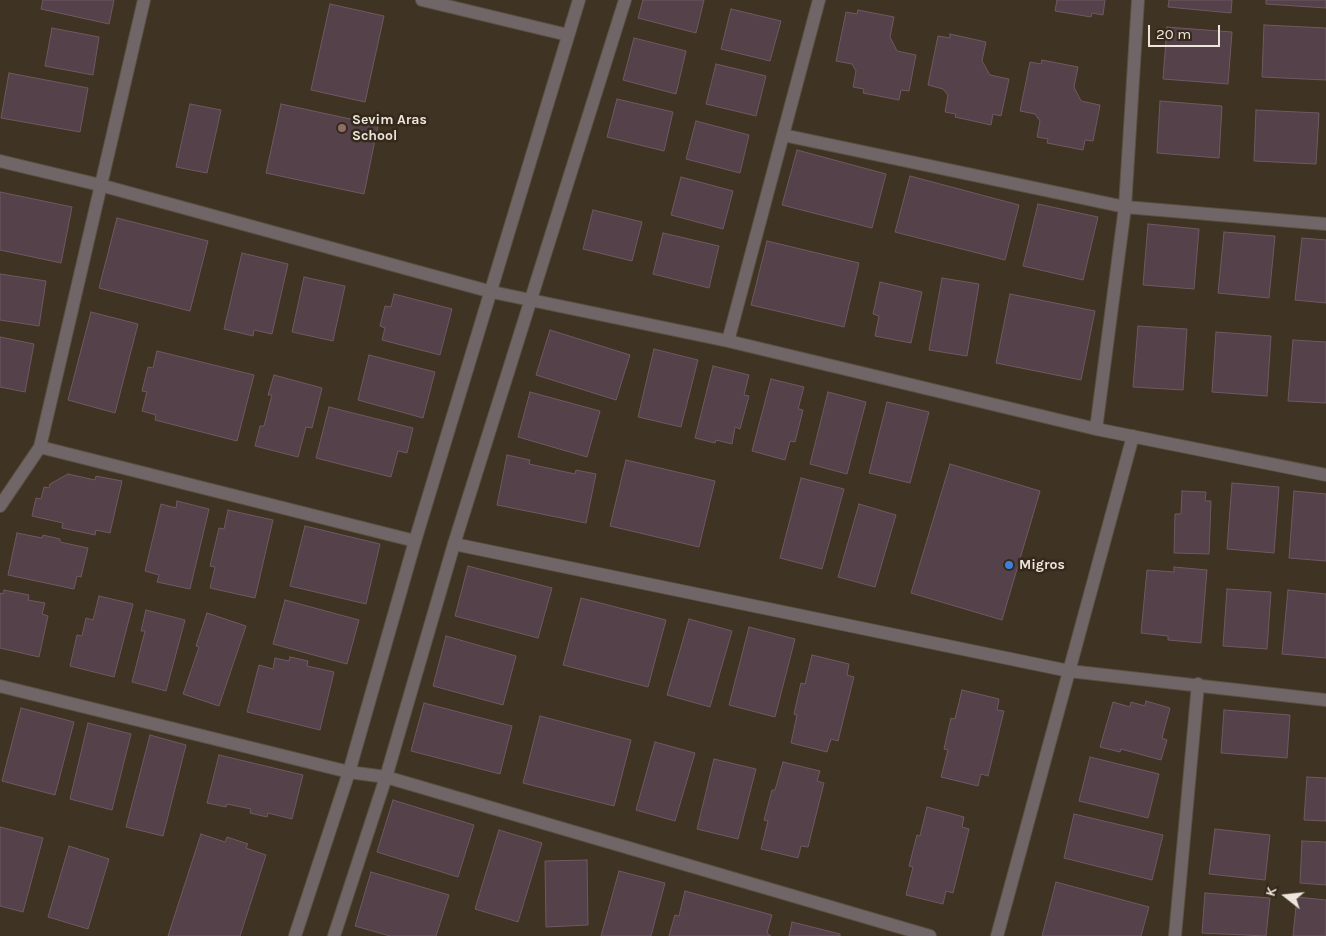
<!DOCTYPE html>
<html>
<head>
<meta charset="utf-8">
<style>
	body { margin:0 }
	#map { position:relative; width:1326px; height:936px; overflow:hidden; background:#3f3323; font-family:Karla,sans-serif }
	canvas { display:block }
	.north { position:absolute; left:1261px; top:871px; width:50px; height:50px; -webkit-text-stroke:4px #34291a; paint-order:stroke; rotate:286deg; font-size:14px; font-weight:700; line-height:20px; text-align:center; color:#eee6dd }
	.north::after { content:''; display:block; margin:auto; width:18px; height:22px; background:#eee6dd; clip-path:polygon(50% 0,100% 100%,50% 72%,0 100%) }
	.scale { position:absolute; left:1148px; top:25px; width:72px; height:22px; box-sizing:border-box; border:2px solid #eee6dd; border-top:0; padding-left:6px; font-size:15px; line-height:18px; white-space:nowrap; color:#eee6dd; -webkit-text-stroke:4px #34291a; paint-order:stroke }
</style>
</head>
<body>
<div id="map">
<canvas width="1326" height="936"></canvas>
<div class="north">K</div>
<div class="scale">20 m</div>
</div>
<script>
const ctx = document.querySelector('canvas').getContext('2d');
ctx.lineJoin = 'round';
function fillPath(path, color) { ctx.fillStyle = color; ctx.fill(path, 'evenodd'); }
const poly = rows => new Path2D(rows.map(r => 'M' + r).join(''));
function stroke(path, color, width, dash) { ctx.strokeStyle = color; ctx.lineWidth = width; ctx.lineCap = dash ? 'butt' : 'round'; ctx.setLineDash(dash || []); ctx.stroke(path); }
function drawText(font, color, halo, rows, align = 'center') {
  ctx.font = font + ' Karla,sans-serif'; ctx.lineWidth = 5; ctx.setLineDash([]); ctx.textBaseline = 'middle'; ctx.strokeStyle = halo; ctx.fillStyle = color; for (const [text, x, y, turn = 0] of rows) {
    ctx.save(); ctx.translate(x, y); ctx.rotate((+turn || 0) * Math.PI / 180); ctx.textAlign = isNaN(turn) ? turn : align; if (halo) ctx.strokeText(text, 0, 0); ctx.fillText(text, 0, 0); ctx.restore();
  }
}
const building = poly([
	[43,0,114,0,109,24,41,9,43,0],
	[643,0,704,0,696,33,638,18,643,0],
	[1057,0,1105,0,1103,15,1092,13,1091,17,1055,11,1057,0],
	[1169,0,1232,0,1231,13,1168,7,1169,0],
	[1266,0,1326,0,1326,8,1266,4,1266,0],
	[330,4,384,16,365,102,311,90,330,4],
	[731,9,781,21,770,61,721,49,731,9],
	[858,10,894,17,890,37,897,51,916,55,909,91,901,90,899,100,863,93,864,89,853,87,856,71,852,64,836,61,846,12,857,14,858,10],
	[1264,25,1326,28,1326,80,1262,77,1264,25],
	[1167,27,1232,32,1228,84,1163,79,1167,27],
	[52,28,99,37,93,75,45,66,52,28],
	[950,34,986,42,982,61,990,75,1009,79,1001,116,993,114,991,125,955,117,956,114,945,112,948,95,943,89,928,85,938,36,950,38,950,34],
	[634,38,686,51,676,94,623,80,634,38],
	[1042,60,1078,67,1074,87,1081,101,1100,105,1093,141,1085,140,1083,150,1047,143,1048,139,1037,137,1040,121,1035,114,1020,111,1030,62,1041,64,1042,60],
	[716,64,766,76,756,116,706,104,716,64],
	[9,73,88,88,80,132,1,118,9,73],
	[617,99,673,112,664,151,607,137,617,99],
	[1160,101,1222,106,1219,158,1157,153,1160,101],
	[190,104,221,110,207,173,176,167,190,104],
	[281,104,378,125,364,194,266,173,281,104],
	[1256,110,1319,113,1316,164,1254,161,1256,110],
	[696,121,749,135,740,173,686,159,696,121],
	[797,150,886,174,872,228,782,205,797,150],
	[910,176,1019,205,1005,260,895,232,910,176],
	[681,177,733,191,723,229,671,215,681,177],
	[0,192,72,207,61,263,0,250,0,192],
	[1038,204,1098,217,1083,280,1023,266,1038,204],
	[593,210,642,222,632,261,583,249,593,210],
	[117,218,208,241,190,311,99,288,117,218],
	[1148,224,1199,229,1194,289,1143,285,1148,224],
	[1224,232,1275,236,1269,298,1218,293,1224,232],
	[663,233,719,246,709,288,653,274,663,233],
	[1302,238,1326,240,1326,303,1295,300,1302,238],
	[767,241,859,263,844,327,751,305,767,241],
	[242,253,288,264,272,334,254,330,253,336,224,329,242,253],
	[0,274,46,281,39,326,0,320,0,274],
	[304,277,345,286,333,341,292,332,304,277],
	[942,278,979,284,967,356,929,350,942,278],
	[880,282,922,292,911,343,875,336,879,316,873,314,880,282],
	[394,294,452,309,440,355,382,340,385,328,380,326,385,306,391,307,394,294],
	[1010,294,1095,311,1081,380,996,363,1010,294],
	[91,312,138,324,115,413,68,400,91,312],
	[1138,326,1187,329,1183,390,1133,387,1138,326],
	[550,330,630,355,616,400,536,375,550,330],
	[1216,332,1271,336,1267,396,1212,392,1216,332],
	[0,337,34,344,25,392,0,387,0,337],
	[1293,340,1326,342,1326,403,1288,401,1293,340],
	[654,349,698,360,681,427,638,417,654,349],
	[157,351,254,375,237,441,155,420,156,415,142,411,147,392,142,391,148,367,153,368,157,351],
	[369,355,435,372,423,418,358,400,369,355],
	[713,366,749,375,744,395,749,396,740,429,735,427,732,444,716,440,715,443,695,438,713,366],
	[274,375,322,388,312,428,306,427,298,457,255,446,260,426,264,426,272,395,268,395,274,375],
	[771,379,804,387,798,409,803,410,795,442,790,441,785,460,752,451,771,379],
	[530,392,600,411,587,457,518,437,530,392],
	[828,392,866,402,847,474,810,464,828,392],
	[887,402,929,412,910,483,869,473,887,402],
	[329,407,413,428,407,453,398,451,391,477,316,458,329,407],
	[507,455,530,460,529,464,575,474,576,470,596,474,586,523,497,505,507,455],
	[626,460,715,481,699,547,610,526,626,460],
	[950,464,1040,491,1002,620,911,593,950,464],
	[68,474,95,480,96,476,122,481,110,533,96,530,95,535,62,528,63,523,32,516,36,498,41,499,44,487,49,488,50,484,68,474],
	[801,478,844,489,822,569,780,558,801,478],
	[1232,483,1279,487,1274,553,1227,549,1232,483],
	[1182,491,1206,492,1205,501,1211,501,1209,554,1174,553,1175,514,1181,514,1182,491],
	[1294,491,1326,494,1326,561,1289,558,1294,491],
	[177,501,209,509,190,589,157,582,159,575,145,571,161,504,176,508,177,501],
	[859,504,896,515,875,587,838,577,859,504],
	[228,510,273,520,255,598,210,588,215,567,210,566,219,528,224,529,228,510],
	[305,526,380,544,366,604,290,586,305,526],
	[17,533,42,538,43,535,60,539,60,542,88,548,81,577,77,576,74,589,8,575,17,533],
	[468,566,552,588,538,638,455,616,468,566],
	[1174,567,1207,570,1201,643,1168,640,1168,636,1141,633,1147,570,1174,572,1174,567],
	[1227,589,1271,592,1267,649,1223,646,1227,589],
	[4,590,29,595,28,600,45,603,42,614,48,616,39,657,0,648,0,593,3,594,4,590],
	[1288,590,1326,594,1326,658,1282,654,1288,590],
	[99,596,133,604,114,677,70,666,77,635,82,636,86,618,93,620,99,596],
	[581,598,666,620,648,687,563,665,581,598],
	[285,600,359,620,347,664,273,644,285,600],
	[146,610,185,620,166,691,132,682,145,631,141,631,146,610],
	[207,613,246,626,219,706,183,694,199,647,196,646,207,613],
	[689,619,732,631,710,707,667,695,689,619],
	[749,627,795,639,775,717,729,705,749,627],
	[446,636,516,656,503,705,433,686,446,636],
	[812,655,849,664,847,675,854,677,838,741,831,739,827,752,791,743,797,715,794,714,801,683,805,684,812,655],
	[290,657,308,661,307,666,334,672,320,730,247,712,259,665,273,669,275,658,289,661,290,657],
	[962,690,999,699,997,710,1004,711,988,776,981,774,978,786,941,777,948,750,944,749,951,718,955,719,962,690],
	[1146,701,1170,708,1162,738,1167,740,1161,760,1121,749,1120,752,1100,747,1113,702,1130,707,1131,702,1145,706,1146,701],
	[424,703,512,726,500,774,411,751,424,703],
	[21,708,74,722,55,795,2,781,21,708],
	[1224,710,1290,715,1287,758,1221,753,1224,710],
	[540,716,631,740,614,806,523,783,540,716],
	[88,723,131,734,112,810,70,799,88,723],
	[150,735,186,745,163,836,126,827,150,735],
	[655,742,695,753,675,821,636,810,655,742],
	[219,755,303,775,292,819,268,813,267,817,250,813,251,809,227,804,226,807,207,803,219,755],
	[1090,757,1159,774,1148,818,1079,801,1090,757],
	[714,759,756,769,738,839,697,829,714,759],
	[783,762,820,771,817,781,824,783,808,847,801,846,798,858,761,849,768,821,764,820,772,790,775,790,783,762],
	[1307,777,1326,778,1326,821,1304,820,1307,777],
	[393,800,474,825,458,877,377,852,393,800],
	[927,807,964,817,962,827,969,829,953,893,946,891,943,904,906,895,913,867,909,866,917,835,920,836,927,807],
	[1074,814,1163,835,1152,880,1064,858,1074,814],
	[0,827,43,838,23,912,0,906,0,827],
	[1215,829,1270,835,1265,880,1209,874,1215,829],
	[499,830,542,843,518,922,475,909,499,830],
	[201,834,225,842,227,837,248,844,246,848,266,855,240,936,168,936,201,834],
	[1302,841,1326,842,1326,885,1300,883,1302,841],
	[69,846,109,859,88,929,48,917,69,846],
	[587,860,588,925,546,927,545,861,587,860],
	[619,871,665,883,651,936,601,936,619,871],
	[371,872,449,895,436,936,390,936,355,926,371,872],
	[1056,882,1149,907,1141,936,1042,936,1056,882],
	[685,891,772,915,767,933,771,936,669,936,675,915,679,916,685,891],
	[1205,893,1270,898,1266,936,1202,933,1205,893],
	[1297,897,1326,900,1326,936,1293,936,1297,897],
	[792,922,840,934,840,936,789,936,792,922]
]);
fillPath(building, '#554149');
stroke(building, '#6f5962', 1);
const minor = poly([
	[422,0,568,35],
	[783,135,1125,207,1326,224],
	[0,161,100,185,492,292,728,341,1096,429,1326,475],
	[728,341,819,0],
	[1096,429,1125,207,1138,0],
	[40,447,415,541],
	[0,506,40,447,144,0],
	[454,544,1069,671,1326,700],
	[0,686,349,772,386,777,930,936],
	[997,936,1133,436],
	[1175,936,1198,684]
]);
const tertiary = poly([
	[295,936,349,772,415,541,579,0],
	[334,936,386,777,454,544,625,0]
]);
stroke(minor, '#5b5041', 14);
stroke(tertiary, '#5b5041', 14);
stroke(minor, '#706668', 12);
stroke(tertiary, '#706668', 12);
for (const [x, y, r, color] of [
	[342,128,5,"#8d6e63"],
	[1009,565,5,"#3f7fe0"]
]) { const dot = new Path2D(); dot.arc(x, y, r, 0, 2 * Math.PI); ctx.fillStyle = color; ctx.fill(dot); stroke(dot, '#34291a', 2); }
drawText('bold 14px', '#eee6dd', '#34291a', [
	["Sevim Aras",352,120],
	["School",352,136],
	["Migros",1019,565]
], 'left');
</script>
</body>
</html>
